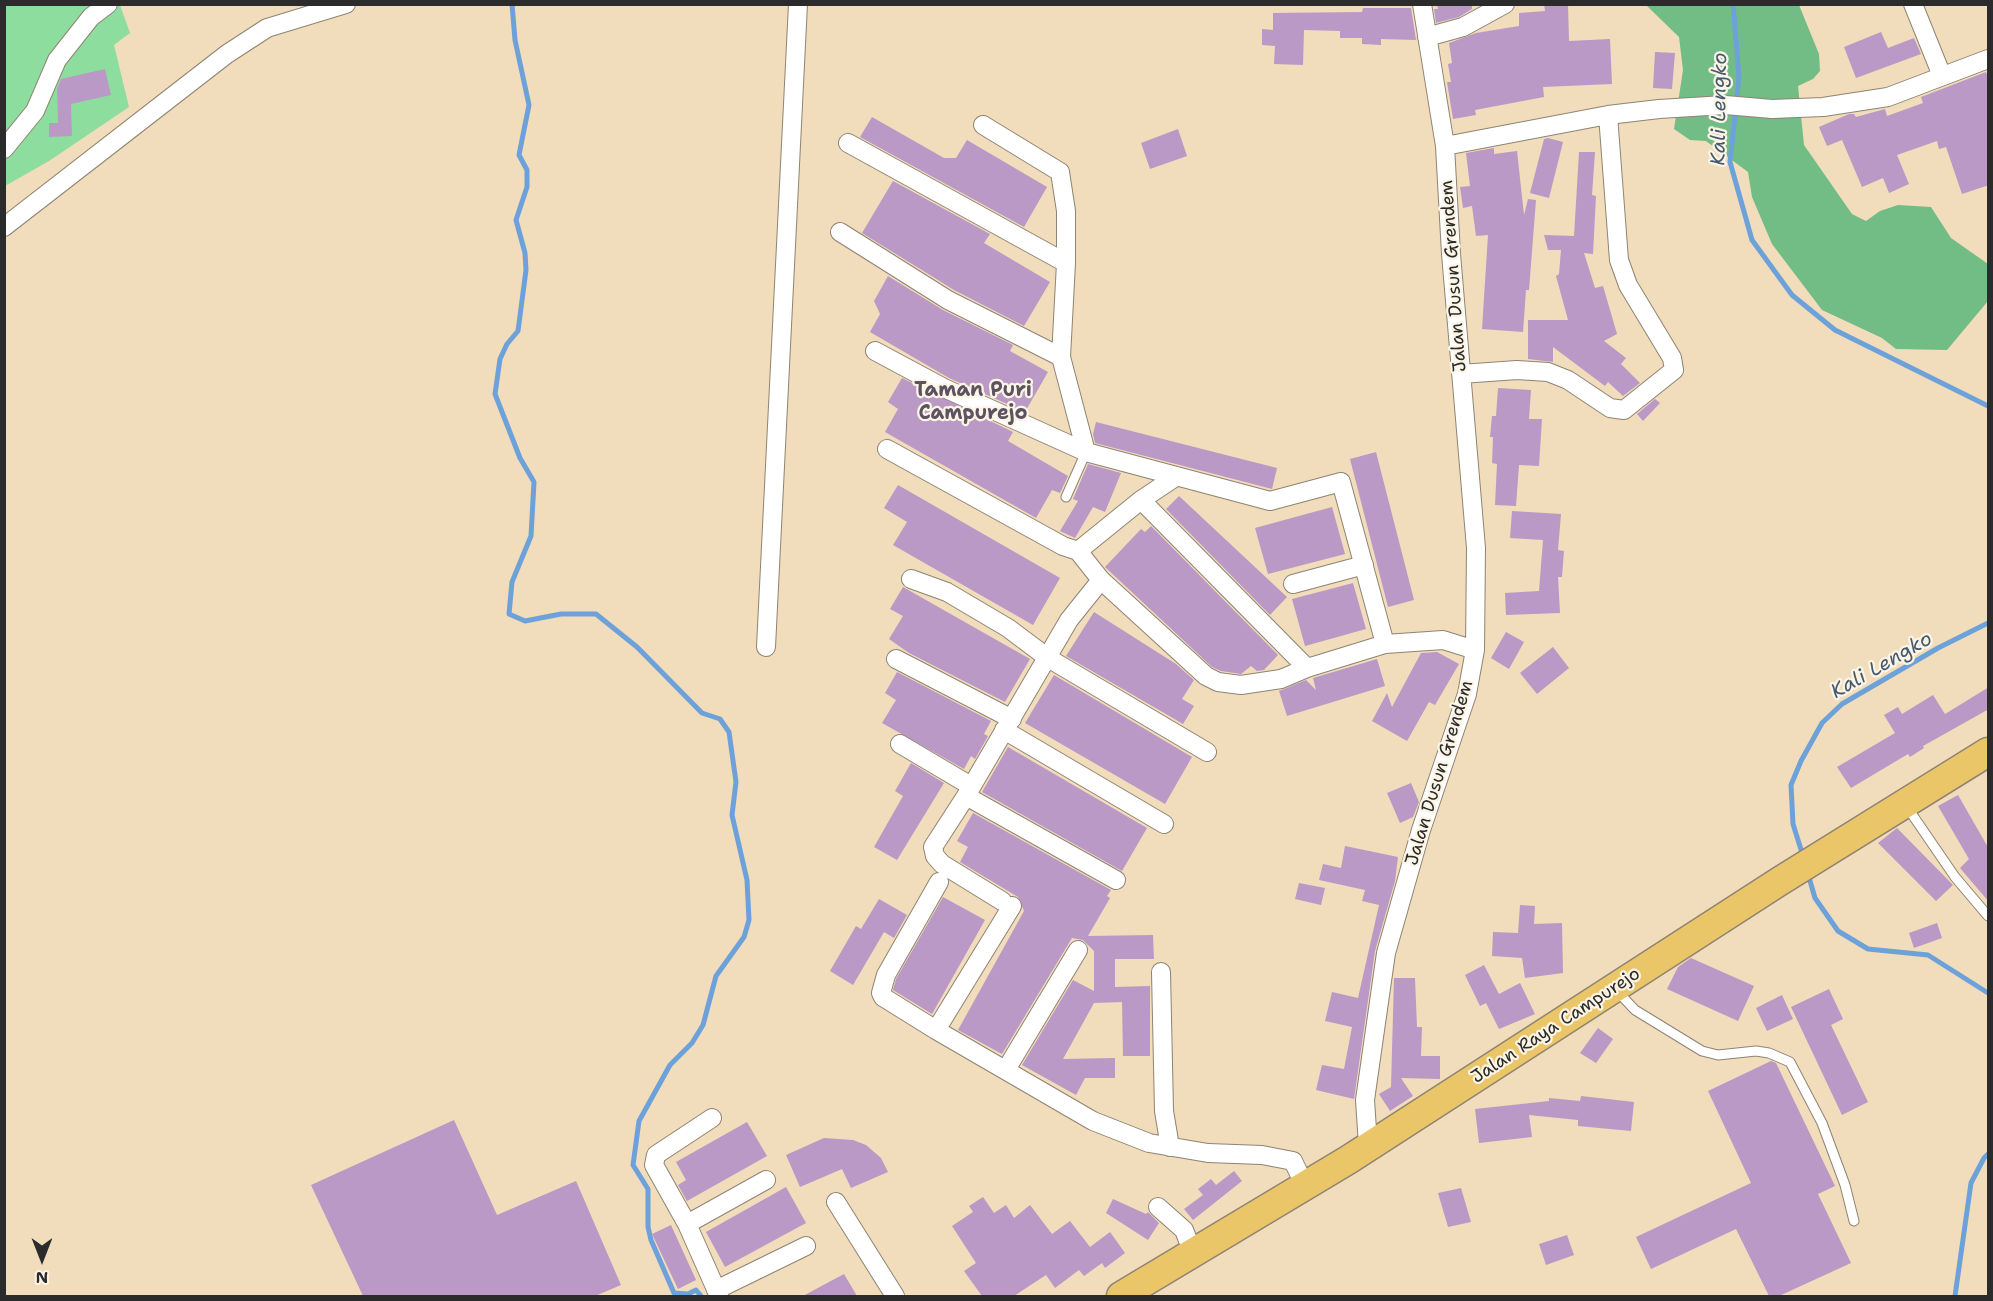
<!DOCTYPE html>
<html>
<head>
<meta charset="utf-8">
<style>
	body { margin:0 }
	#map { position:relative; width:1993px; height:1301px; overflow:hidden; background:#f1dcbb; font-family:"Shantell Sans",sans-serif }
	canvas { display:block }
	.frame { position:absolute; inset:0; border:6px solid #2b2b2b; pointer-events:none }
	.north { position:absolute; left:12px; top:1229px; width:60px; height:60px; -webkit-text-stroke:4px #fcf5e5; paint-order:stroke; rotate:180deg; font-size:16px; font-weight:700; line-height:24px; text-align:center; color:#2b2b2b }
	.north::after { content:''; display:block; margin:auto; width:21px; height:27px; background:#2b2b2b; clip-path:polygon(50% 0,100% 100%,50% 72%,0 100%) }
</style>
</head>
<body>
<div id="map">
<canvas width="1993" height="1301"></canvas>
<div class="frame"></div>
<div class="north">N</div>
</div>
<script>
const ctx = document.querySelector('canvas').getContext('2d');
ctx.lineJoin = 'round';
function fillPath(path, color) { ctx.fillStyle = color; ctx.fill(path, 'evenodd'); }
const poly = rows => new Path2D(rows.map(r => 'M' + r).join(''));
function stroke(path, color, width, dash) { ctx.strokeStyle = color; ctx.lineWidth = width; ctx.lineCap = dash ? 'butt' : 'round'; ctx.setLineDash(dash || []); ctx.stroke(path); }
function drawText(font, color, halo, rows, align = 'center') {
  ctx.font = font + ' "Shantell Sans",sans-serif'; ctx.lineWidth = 4.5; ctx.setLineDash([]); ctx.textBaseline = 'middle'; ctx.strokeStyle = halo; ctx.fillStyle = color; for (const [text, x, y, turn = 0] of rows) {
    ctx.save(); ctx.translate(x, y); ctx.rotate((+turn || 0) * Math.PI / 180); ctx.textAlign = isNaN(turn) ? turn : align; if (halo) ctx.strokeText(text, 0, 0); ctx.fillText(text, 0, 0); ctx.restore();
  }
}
fillPath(poly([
	[5,5,120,5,130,33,114,45,129,107,49,161,5,186]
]), '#8dde9e');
fillPath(poly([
	[1646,5,1799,5,1819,54,1820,71,1813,79,1798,86,1804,145,1852,214,1866,221,1880,211,1898,205,1931,207,1951,238,1988,264,1988,301,1947,350,1896,349,1882,338,1822,310,1772,244,1752,197,1748,172,1706,141,1690,140,1674,129,1683,70,1679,37]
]), '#72bd85');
stroke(poly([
	[512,4,515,40,529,105,519,155,527,170,527,187,516,220,525,253,526,270,518,331,507,344,500,359,495,394,520,458,534,482,531,536,512,582,509,614,525,621,561,614,596,614,637,647,702,713,720,719,729,732,736,782,732,815,747,880,749,920,744,937,716,976,703,1025,692,1043,670,1065,639,1121,633,1165,648,1189,648,1227,651,1240,674,1293,688,1294,696,1290,701,1296],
	[1733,4,1739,77,1730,162,1752,240,1792,295,1835,330,1988,406],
	[1803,856,1793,824,1791,785,1801,761,1822,723,1842,704,1938,648,1988,623],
	[1808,874,1815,898,1838,931,1868,949,1928,955,1988,993],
	[1955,1296,1971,1183,1984,1158,1988,1154]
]), '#6da1da', 5);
fillPath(poly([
	[1437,4,1472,4,1472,9,1459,17,1436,23,1434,9,1438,9],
	[1544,4,1568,4,1569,41,1610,39,1612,84,1543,87,1544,97,1475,110,1476,115,1453,119,1447,82,1451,82,1448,64,1452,63,1449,43,1476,33,1519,26,1519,13,1545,11],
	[1363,8,1411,8,1416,40,1381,39,1381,45,1362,44,1362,38,1340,38,1340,31,1304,30,1303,65,1274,64,1275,46,1262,45,1262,29,1273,30,1273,13,1362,12],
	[1881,32,1888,48,1914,38,1921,54,1856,78,1844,47],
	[1655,52,1675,53,1672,89,1653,88],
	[105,69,111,95,71,104,72,136,49,137,49,123,58,123,57,89,61,79],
	[1986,72,1989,80,1989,185,1962,194,1946,147,1939,149,1937,141,1897,155,1909,184,1889,193,1883,178,1862,187,1842,140,1827,146,1819,127,1849,114,1854,114,1856,117,1885,109,1887,116,1923,103,1921,97],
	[872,117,944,158,956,158,967,140,1047,187,1024,227,860,137],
	[1178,129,1187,156,1150,169,1141,143],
	[1548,138,1563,142,1549,198,1530,193,1544,139],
	[1494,148,1494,154,1517,151,1524,215,1528,199,1536,200,1529,290,1526,290,1523,332,1482,329,1488,235,1476,236,1472,206,1463,208,1460,187,1470,186,1466,153],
	[1579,152,1595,152,1592,195,1596,196,1593,254,1584,253,1595,288,1603,286,1617,334,1604,341,1626,358,1621,364,1640,383,1623,396,1608,382,1605,386,1553,347,1553,362,1528,359,1528,320,1568,320,1556,276,1559,274,1561,250,1548,250,1544,235,1574,236],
	[893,181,990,234,984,243,1050,282,1024,326,954,290,862,233],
	[888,276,943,310,1013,345,1010,351,1048,372,1025,412,949,378,870,332,880,314,874,301],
	[902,378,1013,432,1008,441,1068,476,1060,493,1052,490,1036,518,885,432,898,409,888,402],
	[1498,388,1531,390,1529,419,1542,419,1539,466,1519,465,1516,506,1495,505,1497,464,1492,463,1493,437,1490,437,1492,416,1496,416],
	[1655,399,1660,403,1643,421,1637,414],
	[1096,422,1277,468,1272,489,1095,443,1093,434],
	[1376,452,1414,600,1388,607,1350,459],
	[1088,464,1121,473,1105,512,1093,507,1075,538,1060,531,1078,501,1073,499],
	[898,485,1060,578,1033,625,893,545,907,522,884,508],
	[1179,496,1287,597,1270,615,1166,509],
	[1332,507,1345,554,1268,574,1255,528],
	[1512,511,1561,514,1558,550,1564,551,1562,577,1558,577,1560,613,1506,615,1505,593,1539,591,1543,540,1510,538],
	[1151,526,1278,655,1264,670,1257,671,1251,666,1241,674,1221,671,1212,667,1105,567,1141,529,1145,532],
	[1353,583,1366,629,1305,646,1292,599],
	[903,587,1030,659,1005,702,909,653,889,639,903,616,890,609],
	[1094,612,1176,664,1194,680,1182,699,1194,706,1183,724,1066,656],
	[1506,632,1524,642,1509,669,1491,658],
	[1553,647,1569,668,1537,694,1520,673],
	[1437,652,1459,664,1435,705,1429,702,1407,741,1372,721,1387,693,1392,707,1421,653],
	[1377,659,1385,686,1287,716,1279,691,1306,680,1316,690,1313,678],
	[897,672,991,721,984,734,988,736,975,759,971,756,964,769,882,723,896,700,885,693],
	[1054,675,1192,757,1165,804,1025,723],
	[1989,687,1989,709,1923,746,1924,748,1910,757,1908,754,1851,788,1837,767,1895,733,1884,715,1898,707,1902,714,1933,695,1945,714],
	[1008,747,1147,828,1122,871,982,792],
	[911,763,944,783,897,860,874,847,903,796,895,791],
	[1411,783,1419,802,1413,817,1400,823,1387,793],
	[1958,795,1989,849,1989,902,1960,868,1969,859,1938,806],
	[973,813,1111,890,1107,896,1110,898,1088,936,1153,935,1154,959,1115,959,1115,987,1150,986,1150,1056,1123,1056,1122,1002,1094,1003,1063,1059,1115,1058,1115,1078,1085,1078,1076,1095,1022,1065,1073,980,1094,991,1094,951,1083,940,1072,938,1002,1054,958,1030,1024,911,1018,897,960,862,968,847,957,841],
	[1897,828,1953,885,1936,901,1878,843],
	[1345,846,1398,857,1395,881,1375,951,1354,1099,1316,1090,1322,1065,1344,1069,1352,1027,1325,1021,1332,992,1358,998,1379,905,1362,901,1365,890,1319,880,1323,864,1341,868],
	[1299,883,1325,888,1321,905,1295,899],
	[943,897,985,920,932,1014,893,990,896,979],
	[879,899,907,915,894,938,884,932,853,985,830,971,856,926,861,929],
	[1520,905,1535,906,1534,924,1562,923,1563,973,1525,978,1522,958,1492,956,1493,932,1518,933],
	[1937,923,1942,938,1914,948,1909,933],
	[1691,958,1754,986,1738,1021,1667,989,1678,967],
	[1484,965,1499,994,1520,983,1535,1014,1499,1029,1486,1003,1480,1006,1465,975],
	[1394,978,1415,978,1417,1027,1422,1027,1421,1056,1440,1056,1440,1079,1401,1078,1413,1096,1390,1111,1379,1094,1391,1087],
	[1829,989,1843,1019,1831,1025,1868,1102,1842,1115,1791,1007],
	[1782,995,1793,1019,1767,1031,1756,1008],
	[1598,1028,1613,1039,1596,1063,1580,1053],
	[1771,1061,1776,1063,1835,1186,1818,1194,1851,1263,1779,1296,1769,1296,1736,1229,1651,1269,1636,1237,1751,1183,1708,1091],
	[1581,1096,1634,1102,1631,1131,1578,1126,1578,1120,1529,1115,1532,1137,1479,1143,1475,1109,1549,1101,1549,1098,1580,1101],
	[454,1120,497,1215,576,1181,621,1285,595,1296,363,1296,311,1185],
	[747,1122,767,1156,687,1201,678,1185,686,1180,676,1162],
	[824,1138,853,1140,866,1145,881,1158,888,1172,851,1188,842,1169,800,1187,786,1155],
	[1234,1171,1242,1181,1193,1220,1184,1209,1203,1195,1198,1189,1211,1179,1216,1185],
	[786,1187,806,1223,725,1267,706,1232],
	[1461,1188,1471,1222,1448,1227,1438,1193],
	[983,1197,994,1213,1006,1205,1014,1218,1030,1205,1052,1234,1070,1221,1090,1247,1110,1232,1125,1253,1105,1268,1102,1263,1084,1276,1079,1270,1055,1288,1046,1275,1014,1296,982,1296,964,1271,976,1263,952,1226,973,1212,969,1206],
	[1113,1199,1146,1214,1148,1212,1159,1223,1148,1240,1106,1213],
	[671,1225,696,1280,678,1289,652,1234],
	[1567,1235,1574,1255,1546,1265,1539,1244],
	[844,1274,857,1296,803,1296,829,1282]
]), '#ba99c6');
const lane = poly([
	[1066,497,1086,452],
	[1907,807,1955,877,1988,916],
	[1616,990,1635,1010,1702,1051,1718,1055,1756,1051,1769,1053,1790,1062,1822,1123,1845,1185,1854,1221]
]);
const street = poly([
	[1422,4,1445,146],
	[1913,4,1942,76],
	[1427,37,1463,27,1505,4],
	[983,125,1060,172,1066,211,1066,263,1061,357,1086,452],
	[848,143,1066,263],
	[4,149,35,111,57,60,91,17,108,4],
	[4,227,227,54,267,28,346,4],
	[840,232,948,300,1061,357],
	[875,351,944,388,1086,452,1270,501,1341,482,1385,644],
	[1461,374,1517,370,1548,372,1568,380,1610,408,1624,410,1674,370,1672,358,1628,285,1619,260,1608,115],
	[887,449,1063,546,1078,551,1101,580,1206,676,1218,682,1241,685,1281,679,1307,668,1385,644,1443,640,1475,650],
	[1141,500,1307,668],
	[1078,551,1141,500,1177,476],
	[911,579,947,592,1008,628,1048,658,1207,752],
	[1293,584,1364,565],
	[766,647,798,4],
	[896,659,1012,719],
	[1004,730,1164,824],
	[900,744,971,786],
	[966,796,1116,880],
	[1002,901,942,864,935,856,933,847,966,796,1069,620,1101,580],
	[1012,906,936,1030,1093,1121,1149,1143,1208,1153,1262,1155,1293,1161,1305,1186],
	[1161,972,1164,1111,1170,1147],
	[936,1030,883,997,881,993,886,975,939,882],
	[1007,1068,1078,950],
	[712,1118,656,1155,654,1165,687,1224,719,1296],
	[1368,1145,1365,1100,1386,953,1421,830,1467,694,1475,650,1476,548,1451,254,1445,146,1608,115,1659,109,1725,105,1772,109,1823,107,1888,97,1988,59],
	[836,1202,895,1296],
	[1158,1207,1184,1230,1193,1253],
	[687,1224,766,1180],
	[716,1290,806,1246]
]);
const primary = poly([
	[1121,1296,1348,1160,1780,881,1988,752]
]);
stroke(lane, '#8e8473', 11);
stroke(street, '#8e8473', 20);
stroke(primary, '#8e8473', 31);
stroke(lane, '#fff', 9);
stroke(street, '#fff', 18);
stroke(primary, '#ebc669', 28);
drawText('18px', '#2b2b2b', '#fcf5e5', [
	["Jalan Dusun Grendem",1454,276,-94],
	["Jalan Dusun Grendem",1440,773,-73],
	["Jalan Raya Campurejo",1556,1026,-33]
]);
drawText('italic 20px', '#455a71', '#fcf5e5', [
	["Kali Lengko",1720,109,-89],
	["Kali Lengko",1882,666,-30]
]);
drawText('bold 20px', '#5d5261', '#fcf5e5', [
	["Taman Puri",973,391],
	["Campurejo",973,414]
]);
</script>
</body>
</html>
